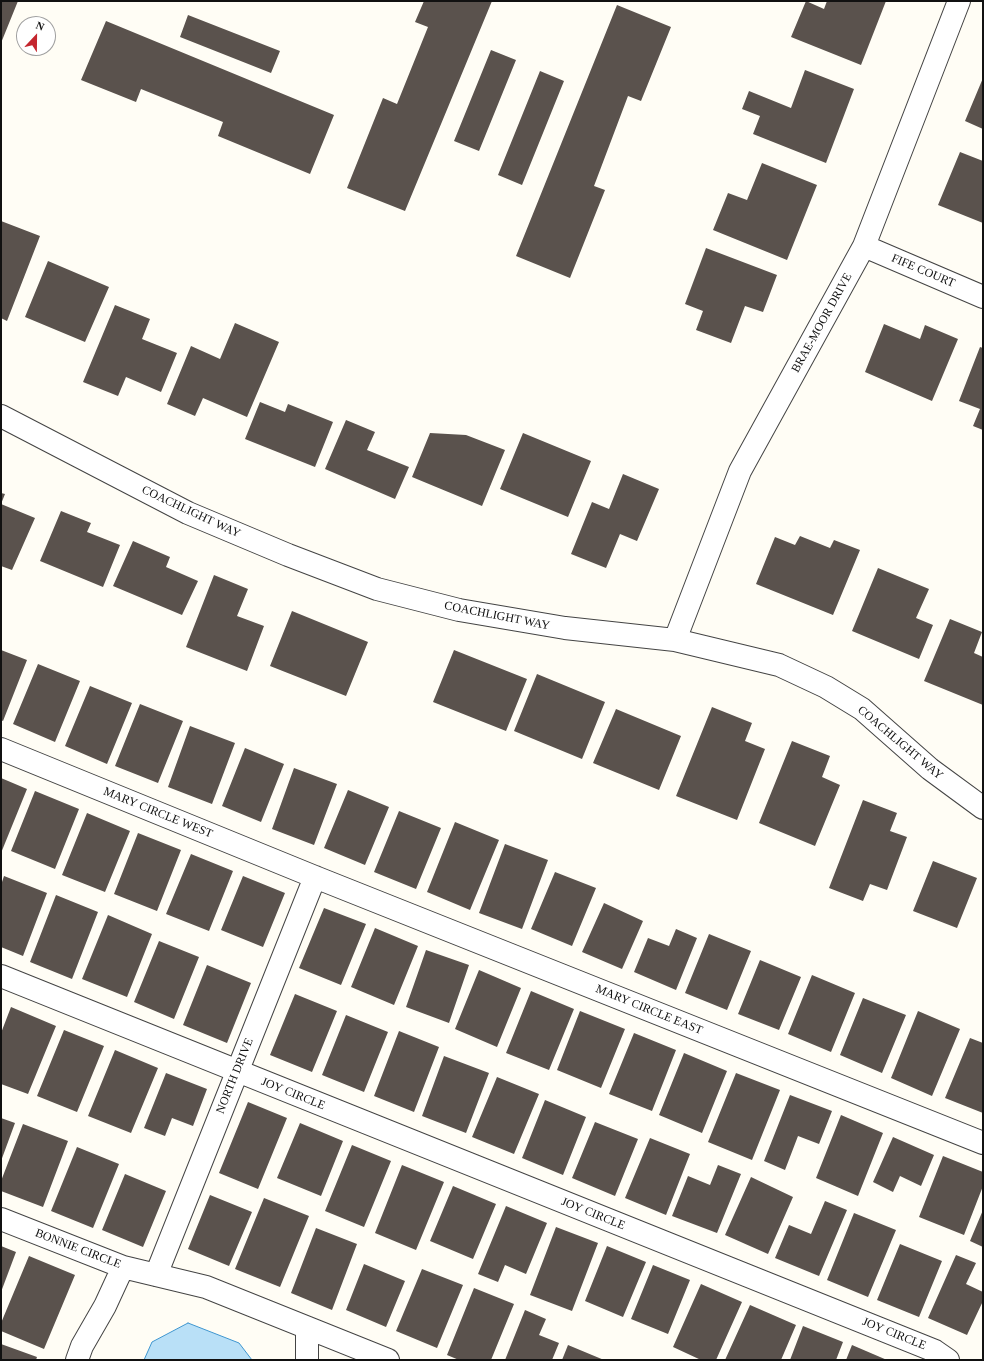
<!DOCTYPE html>
<html>
<head>
<meta charset="utf-8">
<style>
	body { margin:0 }
	#map { position:relative; width:984px; height:1361px; overflow:hidden; background:#fffdf5; font-family:Georgia,serif }
	canvas { display:block }
	.frame { position:absolute; inset:0; border:2px solid #111; pointer-events:none }
	.north { position:absolute; left:16px; top:16px; width:40px; height:40px; box-sizing:border-box; background:#fff; border:1px solid #a0a0a0; border-radius:50%; rotate:22deg; font-size:11px; font-weight:700; line-height:16px; text-align:center; color:#111 }
	.north::after { content:''; display:block; margin:auto; width:14px; height:18px; background:#c4262e; clip-path:polygon(50% 0,100% 100%,50% 72%,0 100%) }
</style>
</head>
<body>
<div id="map">
<canvas width="984" height="1361"></canvas>
<div class="frame"></div>
<div class="north">N</div>
</div>
<script>
const ctx = document.querySelector('canvas').getContext('2d');
ctx.lineJoin = 'round';
function fillPath(path, color) { ctx.fillStyle = color; ctx.fill(path, 'evenodd'); }
const poly = rows => new Path2D(rows.map(r => 'M' + r).join(''));
function stroke(path, color, width, dash) { ctx.strokeStyle = color; ctx.lineWidth = width; ctx.lineCap = dash ? 'butt' : 'round'; ctx.setLineDash(dash || []); ctx.stroke(path); }
function drawText(font, color, halo, rows, align = 'center') {
  ctx.font = font + ' Georgia,serif'; ctx.lineWidth = 4; ctx.setLineDash([]); ctx.textBaseline = 'middle'; ctx.strokeStyle = halo; ctx.fillStyle = color; for (const [text, x, y, turn = 0] of rows) {
    ctx.save(); ctx.translate(x, y); ctx.rotate((+turn || 0) * Math.PI / 180); ctx.textAlign = isNaN(turn) ? turn : align; if (halo) ctx.strokeText(text, 0, 0); ctx.fillText(text, 0, 0); ctx.restore();
  }
}
const water = poly([
	[188,1323,239,1343,252,1360,144,1360,152,1342,188,1323]
]);
fillPath(water, '#b9e0f7');
stroke(water, '#3f96cf', 1);
fillPath(poly([
	[1,1,18,1,1,43],
	[424,1,492,1,405,211,347,188,383,98,397,104,428,27,415,22],
	[806,1,824,9,827,1,886,1,861,65,791,37],
	[617,5,671,27,641,101,628,96,594,186,605,190,570,278,516,256],
	[188,15,280,51,271,73,180,37],
	[106,21,334,115,310,174,218,136,223,122,141,89,136,102,81,80],
	[491,50,516,60,479,151,454,141],
	[805,70,854,89,826,163,753,134,760,116,742,109,749,91,791,108],
	[540,71,564,81,522,185,498,175],
	[983,78,983,129,965,121],
	[960,152,983,161,983,223,938,205],
	[762,163,817,185,787,260,713,230,728,193,747,200],
	[1,221,40,236,7,321,1,318],
	[706,248,777,275,763,312,745,306,731,343,696,330,703,311,685,304],
	[48,261,109,287,85,342,25,317],
	[115,305,150,319,142,339,177,353,161,392,126,377,118,396,83,382],
	[235,323,279,342,247,417,203,398,195,416,167,404,191,346,220,359],
	[884,324,920,339,925,325,958,339,932,401,865,372],
	[980,347,983,348,983,430,973,426,980,409,959,401],
	[260,402,285,412,288,404,333,422,315,467,245,439],
	[346,420,375,432,367,450,409,467,395,499,325,469],
	[430,433,466,435,505,450,482,506,412,477],
	[523,433,591,461,568,517,500,489],
	[623,474,659,489,637,541,620,534,606,568,571,554,592,502,609,509],
	[1,493,5,494,1,504,35,518,12,570,1,566],
	[61,511,91,523,87,532,120,545,103,587,40,561],
	[800,536,830,548,834,540,860,550,833,615,756,584,775,537,795,545],
	[133,541,170,557,166,567,198,581,182,615,113,586],
	[878,568,929,589,916,618,933,625,919,659,852,631],
	[214,575,248,589,237,616,264,626,247,671,186,647],
	[292,611,368,642,346,696,270,666],
	[950,619,982,632,974,653,983,657,983,705,924,681],
	[1,650,27,660,3,721,1,720],
	[454,650,527,679,506,731,433,702],
	[38,664,80,681,55,742,13,724],
	[537,674,605,702,582,759,514,731],
	[90,686,132,703,107,764,65,746],
	[140,704,183,721,158,783,115,766],
	[712,707,752,723,745,741,765,749,737,820,676,796],
	[616,709,681,736,659,790,593,763],
	[190,726,235,743,212,804,168,787],
	[792,741,830,756,822,777,840,785,815,846,759,823],
	[245,748,284,764,261,822,222,806],
	[294,768,337,784,314,845,272,829],
	[1,778,27,789,1,853],
	[348,790,389,807,365,865,324,848],
	[35,791,79,809,55,869,11,851],
	[863,800,897,813,890,831,907,837,887,890,870,884,863,901,829,888],
	[399,811,441,828,416,889,374,872],
	[87,813,130,831,105,892,62,875],
	[455,822,499,840,470,910,427,892],
	[138,833,181,850,157,911,114,894],
	[505,844,548,860,522,929,479,913],
	[191,854,233,871,209,931,166,914],
	[933,861,977,878,957,928,913,911],
	[555,872,596,888,572,946,531,929],
	[4,876,47,893,23,956,1,947,1,885],
	[243,876,285,893,263,947,221,930],
	[56,895,98,912,72,979,30,962],
	[604,903,643,921,622,969,582,952],
	[324,908,366,924,341,985,299,968],
	[108,915,152,934,127,997,82,979],
	[375,928,418,946,394,1005,351,987],
	[676,929,697,938,676,990,634,972,648,938,669,946],
	[709,934,751,951,727,1010,685,993],
	[159,941,199,957,174,1019,134,1002],
	[426,950,469,965,449,1023,406,1007],
	[760,960,801,977,779,1030,738,1014],
	[207,965,251,983,227,1043,183,1025],
	[479,970,521,988,497,1047,455,1029],
	[812,975,855,993,831,1052,788,1034],
	[531,991,574,1009,549,1070,506,1053],
	[295,994,337,1011,312,1072,270,1055],
	[863,998,906,1015,882,1073,840,1055],
	[11,1007,56,1026,28,1094,1,1084,1,1033],
	[580,1011,625,1029,601,1088,557,1070],
	[918,1011,960,1029,932,1096,891,1078],
	[346,1015,388,1032,364,1092,322,1075],
	[64,1030,104,1046,77,1112,37,1096],
	[399,1031,439,1047,414,1112,374,1096],
	[634,1033,676,1050,652,1111,609,1094],
	[970,1038,983,1043,983,1113,945,1098],
	[115,1050,158,1068,131,1133,88,1116],
	[684,1053,727,1071,702,1133,659,1115],
	[444,1056,489,1073,466,1133,422,1116],
	[166,1073,207,1089,193,1126,172,1118,165,1136,144,1128],
	[736,1073,780,1090,752,1160,708,1142],
	[497,1077,539,1094,514,1154,472,1137],
	[790,1095,832,1111,819,1144,798,1136,785,1170,764,1161],
	[545,1100,586,1117,563,1175,522,1158],
	[248,1102,287,1118,258,1189,219,1173],
	[841,1115,883,1133,858,1196,816,1178],
	[1,1118,15,1123,1,1161],
	[595,1122,638,1139,615,1196,572,1178],
	[300,1123,343,1141,321,1196,277,1178],
	[23,1124,68,1141,43,1207,1,1191,1,1181],
	[893,1137,934,1155,921,1186,900,1176,893,1192,873,1182],
	[650,1138,690,1154,666,1215,625,1198],
	[352,1145,391,1161,364,1227,325,1211],
	[77,1147,119,1164,93,1228,51,1211],
	[943,1156,983,1172,983,1186,964,1235,919,1217],
	[402,1165,444,1182,416,1250,375,1233],
	[718,1165,741,1174,717,1233,672,1216,688,1176,710,1185],
	[125,1174,166,1191,143,1247,102,1230],
	[751,1177,793,1197,768,1254,725,1235],
	[453,1186,496,1204,473,1259,430,1241],
	[210,1195,252,1212,229,1266,188,1249],
	[264,1198,309,1216,280,1287,235,1269],
	[825,1201,847,1210,819,1276,775,1258,789,1225,811,1234],
	[506,1206,547,1223,526,1274,505,1265,498,1282,478,1274],
	[983,1210,983,1247,970,1241],
	[854,1213,896,1230,868,1297,827,1280],
	[556,1227,598,1243,572,1311,530,1295],
	[316,1228,357,1244,332,1310,291,1293],
	[900,1244,942,1261,919,1317,877,1300],
	[1,1246,16,1252,1,1292],
	[607,1246,646,1262,623,1317,585,1301],
	[956,1255,976,1263,966,1284,983,1292,983,1301,967,1335,928,1318],
	[29,1256,75,1275,44,1349,1,1331,1,1323],
	[364,1264,405,1281,386,1327,346,1310],
	[653,1265,690,1280,668,1334,631,1319],
	[422,1269,463,1285,437,1348,396,1331],
	[701,1284,742,1302,716,1360,701,1360,673,1347],
	[474,1288,514,1304,491,1360,459,1360,447,1355],
	[750,1305,796,1325,781,1360,725,1360],
	[525,1310,546,1319,539,1335,559,1343,552,1360,505,1360],
	[803,1326,843,1342,836,1360,790,1360],
	[1,1344,37,1357,36,1360,1,1360],
	[568,1345,604,1360,562,1360],
	[852,1345,887,1360,846,1360]
]), '#5a524d');
const street = poly([
	[864,246,983,297],
	[1,416,188,513,288,555,377,589,459,610,565,628,675,640,779,665,826,687,862,709,930,769,983,808],
	[675,640,740,471,864,246,959,1],
	[1,749,315,877,983,1143],
	[1,976,935,1351,948,1360],
	[1,1219,123,1267,206,1287,388,1360],
	[156,1275,315,877],
	[307,1328,307,1360],
	[77,1360,82,1346,105,1306,123,1267]
]);
stroke(street, '#444', 24);
stroke(street, '#fff', 22);
drawText('12px', '#111', '#fff', [
	["FIFE COURT",923,271,23],
	["BRAE-MOOR DRIVE",822,323,-61],
	["COACHLIGHT WAY",191,512,25],
	["COACHLIGHT WAY",497,616,11],
	["COACHLIGHT WAY",900,743,40],
	["MARY CIRCLE WEST",158,813,22],
	["MARY CIRCLE EAST",649,1010,22],
	["NORTH DRIVE",235,1076,-68],
	["JOY CIRCLE",293,1094,22],
	["JOY CIRCLE",593,1214,22],
	["BONNIE CIRCLE",78,1249,21],
	["JOY CIRCLE",894,1334,22]
]);
</script>
</body>
</html>
